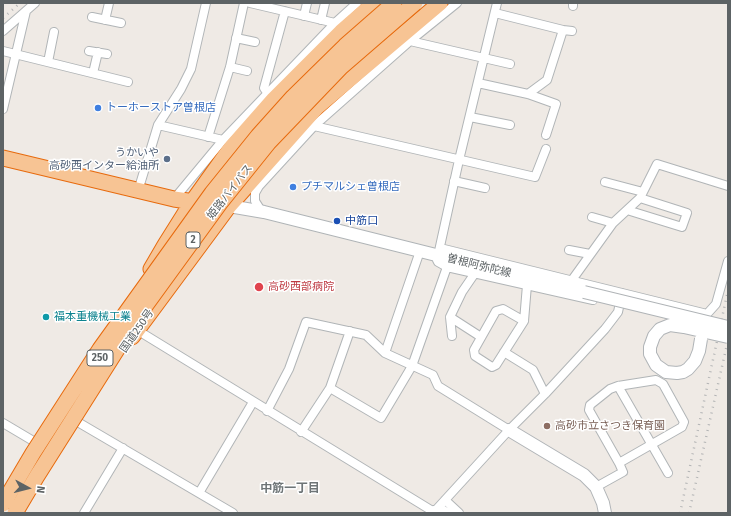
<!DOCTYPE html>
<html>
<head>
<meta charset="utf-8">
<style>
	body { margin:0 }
	#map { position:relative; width:731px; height:516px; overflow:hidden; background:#efeae5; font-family:"Fira Sans",sans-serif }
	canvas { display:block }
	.frame { position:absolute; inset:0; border:4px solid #5d6365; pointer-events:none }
	.north { position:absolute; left:8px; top:468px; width:40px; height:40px; -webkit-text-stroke:3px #fff; paint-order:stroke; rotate:97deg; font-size:11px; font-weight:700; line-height:16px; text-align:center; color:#5d6365 }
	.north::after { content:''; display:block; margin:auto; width:14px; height:18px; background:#5d6365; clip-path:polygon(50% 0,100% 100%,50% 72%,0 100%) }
</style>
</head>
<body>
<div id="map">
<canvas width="731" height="516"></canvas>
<div class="frame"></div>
<div class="north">N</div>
</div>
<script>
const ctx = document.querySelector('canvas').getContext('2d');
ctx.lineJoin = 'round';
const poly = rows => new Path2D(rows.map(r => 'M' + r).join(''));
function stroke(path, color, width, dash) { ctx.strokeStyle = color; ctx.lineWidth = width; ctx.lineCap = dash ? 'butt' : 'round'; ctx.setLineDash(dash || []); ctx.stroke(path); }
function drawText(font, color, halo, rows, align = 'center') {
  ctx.font = font + ' "Fira Sans","Noto Sans JP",sans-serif'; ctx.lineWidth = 3; ctx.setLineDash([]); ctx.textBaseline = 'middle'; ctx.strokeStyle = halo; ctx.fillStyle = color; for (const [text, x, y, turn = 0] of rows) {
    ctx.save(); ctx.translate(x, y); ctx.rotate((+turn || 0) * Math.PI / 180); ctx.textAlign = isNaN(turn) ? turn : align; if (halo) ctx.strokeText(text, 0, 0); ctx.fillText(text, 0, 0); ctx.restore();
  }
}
const street = poly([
	[250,3,335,23],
	[497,3,459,160,437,260,438,262,447,267,593,300],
	[573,6,573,3],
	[495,13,563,30,547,80,528,94],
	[304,16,307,3],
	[92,17,121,23],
	[105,20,109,3],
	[321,20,325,3],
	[563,30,572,31],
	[3,31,35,3],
	[236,38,255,42],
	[410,41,510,64],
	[3,51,128,82],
	[89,51,107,54],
	[48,62,54,32],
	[230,67,247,71],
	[93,73,98,52],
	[478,83,528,94,556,104,546,135],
	[271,90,268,94,264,88,285,11],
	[3,109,26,11],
	[470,117,510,125],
	[158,125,223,140],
	[314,126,535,177,546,149],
	[208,137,230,67,244,3],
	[454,181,485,188],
	[605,182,643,192],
	[138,191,158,125,181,89,191,69,206,3],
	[174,199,223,140,335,23,357,3],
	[627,210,682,227,687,213,640,198],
	[264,212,260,209,255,201,255,193,259,186,314,126,410,41,457,3],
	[592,217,613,223],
	[440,248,707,314,716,304,728,261],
	[569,250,590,254],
	[572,280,613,223,640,198,657,164,728,186],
	[450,317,481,337],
	[524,321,503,309,496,311,474,350,475,356,492,367,496,365,524,321,527,285],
	[137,330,434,512,509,430,545,394,605,329,618,312,622,293],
	[452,336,450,317,462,292,475,273],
	[504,352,533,370,545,394],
	[385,353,420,251],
	[618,386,668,473],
	[330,388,381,418,412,366,447,267],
	[267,411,289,369,306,322,366,335,385,353,433,375,438,386,509,430],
	[76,421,233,513],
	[3,423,40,445],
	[301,432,330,388,350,331],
	[596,487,623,472,619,463,589,410,590,405,610,389,618,386,656,380,663,384,684,422,682,427,619,463],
	[199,493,253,402],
	[445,500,459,513],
	[439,507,448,513],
	[84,513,123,448]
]);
const secondary = poly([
	[229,206,264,212,584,292],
	[509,430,584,475,596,487,603,503,605,513],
	[433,513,434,512]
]);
const highway = poly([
	[3,158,174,199,201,203],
	[151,269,165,245,192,202,230,149,274,99,341,32,374,3],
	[132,337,229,206,317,107,440,3]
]);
stroke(street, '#b1b5b7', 10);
stroke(secondary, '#b0b4b7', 14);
stroke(highway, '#e76a0d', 17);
stroke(street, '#fff', 8);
stroke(secondary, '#fff', 12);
stroke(highway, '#f7c494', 15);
stroke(poly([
	[3,18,20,3],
	[680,513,728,290],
	[689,513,728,340]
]), '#b3b4b5', 2.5, [1, 5]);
const secondaryBridge = poly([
	[584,292,728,327],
	[701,339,699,351,695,361,688,369,683,372,677,373,666,372,656,365,650,354,650,347,654,336,660,329,670,325,684,327,728,337]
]);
const highwayBridge = poly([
	[3,504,33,453,100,349,212,193,258,136,293,97,345,46,394,3],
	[15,513,37,476,140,313,220,203,269,142,341,67,415,3]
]);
stroke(secondaryBridge, '#b0b4b7', 14, []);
stroke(highwayBridge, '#e76a0d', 17, []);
stroke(secondaryBridge, '#fff', 12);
stroke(highwayBridge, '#f7c494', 15);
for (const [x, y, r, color] of [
	[98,108,4,"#3f7fe0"],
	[167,159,4,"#5c6f8a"],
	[293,187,4,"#3f7fe0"],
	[337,221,4,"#1a4fb4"],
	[259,287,5,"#e0444e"],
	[46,317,4,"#0f9aa8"],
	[547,426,4,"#8d6e63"]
]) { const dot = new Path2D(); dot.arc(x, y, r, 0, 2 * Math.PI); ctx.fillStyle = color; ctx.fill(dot); stroke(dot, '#fff', 1.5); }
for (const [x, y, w] of [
	[193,240,14],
	[100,358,26]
]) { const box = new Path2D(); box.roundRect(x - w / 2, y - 8, w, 16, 3); ctx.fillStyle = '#fff'; ctx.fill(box); stroke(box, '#5d6365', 1); }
drawText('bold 10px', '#5d6365', null, [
	["2",193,240],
	["250",100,358]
]);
drawText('11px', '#366cbe', '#fff', [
	["トーホーストア曽根店",106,108],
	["プチマルシェ曽根店",301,187]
], 'left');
drawText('11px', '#4e5e75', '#fff', [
	["うかいや",159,153],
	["高砂西インター給油所",159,166]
], 'right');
drawText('11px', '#5d6365', '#fff', [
	["姫路バイパス",230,192,-52],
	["曽根阿弥陀線",479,266,14],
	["国道250号",137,331,-55]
]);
drawText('11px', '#164399', '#fff', [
	["中筋口",345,221]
], 'left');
drawText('11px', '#be3a42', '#fff', [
	["高砂西部病院",268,287]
], 'left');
drawText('11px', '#0d838f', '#fff', [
	["福本重機械工業",54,317]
], 'left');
drawText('11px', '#785e54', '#fff', [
	["高砂市立さつき保育園",555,426]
], 'left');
drawText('bold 12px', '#6e7577', '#fff', [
	["中筋一丁目",290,489]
]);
</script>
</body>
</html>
